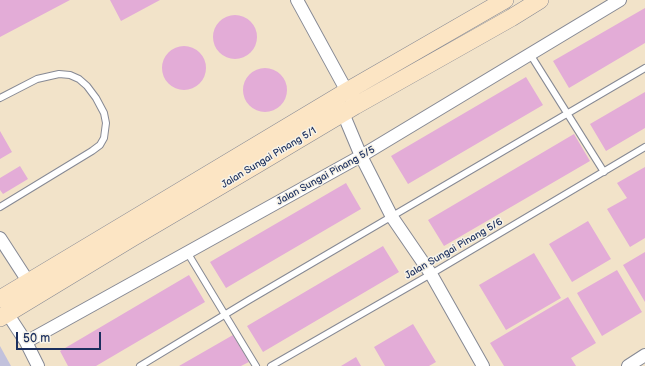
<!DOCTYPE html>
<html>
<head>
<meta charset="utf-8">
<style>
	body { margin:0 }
	#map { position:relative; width:645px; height:366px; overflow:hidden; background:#f2e3c9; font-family:"Balsamiq Sans",sans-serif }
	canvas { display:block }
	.scale { position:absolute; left:16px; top:332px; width:85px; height:18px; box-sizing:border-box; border:2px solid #1b2f5e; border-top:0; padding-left:5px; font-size:12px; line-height:14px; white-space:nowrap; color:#1b2f5e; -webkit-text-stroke:3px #f7f3e8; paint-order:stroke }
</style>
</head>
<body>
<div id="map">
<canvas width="645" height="366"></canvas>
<div class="scale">50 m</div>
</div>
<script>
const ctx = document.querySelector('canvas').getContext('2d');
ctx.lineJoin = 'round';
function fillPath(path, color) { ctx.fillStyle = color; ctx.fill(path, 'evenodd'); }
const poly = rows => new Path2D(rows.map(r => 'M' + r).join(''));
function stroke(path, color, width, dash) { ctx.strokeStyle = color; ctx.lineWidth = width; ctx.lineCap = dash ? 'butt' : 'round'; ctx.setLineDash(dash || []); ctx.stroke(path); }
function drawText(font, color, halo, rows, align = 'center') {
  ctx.font = font + ' "Balsamiq Sans",sans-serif'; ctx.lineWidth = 3; ctx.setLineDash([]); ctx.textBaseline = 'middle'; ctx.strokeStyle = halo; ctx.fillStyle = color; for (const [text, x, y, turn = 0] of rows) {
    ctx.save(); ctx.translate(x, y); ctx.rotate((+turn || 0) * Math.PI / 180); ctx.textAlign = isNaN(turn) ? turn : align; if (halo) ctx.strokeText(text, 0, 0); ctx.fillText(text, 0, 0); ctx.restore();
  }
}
fillPath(poly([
	[0,346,11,366,0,366]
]), '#c2c1dc');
fillPath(poly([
	[0,0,70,0,0,37],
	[110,0,160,0,121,21],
	[645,8,645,43,569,88,553,61],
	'213 37a22 22 0 1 1 44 0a22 22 0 1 1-44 0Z',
	'162 68a22 22 0 1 1 44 0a22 22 0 1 1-44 0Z',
	'243 90a22 22 0 1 1 44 0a22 22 0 1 1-44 0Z',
	[526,77,543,105,408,184,391,156],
	[645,92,645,128,606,151,590,124],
	[0,131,12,152,0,159],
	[574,134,590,161,444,246,428,220],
	[20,166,28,179,3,194,0,190,0,178],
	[645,167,645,238,630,247,607,209,627,198,617,183],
	[346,183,361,209,226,288,210,262],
	[588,221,611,259,572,282,549,244],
	[383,246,399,272,263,352,247,326],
	[645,252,645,302,623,265],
	[534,253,561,298,506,330,479,285],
	[617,270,642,312,602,336,577,293],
	[189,275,205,302,96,366,68,366,60,351],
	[568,297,596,343,571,358,576,366,504,366,490,343],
	[413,324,436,362,429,366,385,366,374,347],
	[233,335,249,362,241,366,179,366],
	[356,357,361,366,341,366]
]), '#e3acd7');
const lane = poly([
	[530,54,604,172],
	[0,98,37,79,59,74,70,75,79,79,87,86,96,98,104,113,106,123,104,138,100,145,92,151,0,207],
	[187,252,256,366],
	[140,366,249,300,645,68],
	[271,366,431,274,645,147]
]);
const street = poly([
	[297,0,350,97],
	[340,106,361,156,392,217,431,274,483,366],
	[0,238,33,289],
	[7,313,26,342,38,366],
	[26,342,361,156,620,0],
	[628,366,645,355]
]);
const secondary = poly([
	[0,299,347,91,505,0],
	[0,318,132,238,256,165,355,106,511,18,540,0]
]);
stroke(lane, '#868994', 8);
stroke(street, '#868994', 14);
stroke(secondary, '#868994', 18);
stroke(lane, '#fff', 6);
stroke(street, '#fff', 12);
stroke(secondary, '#fce5c4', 17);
drawText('10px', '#1b2f5e', '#f7f3e8', [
	["Jalan Sungai Pinang 5/1",269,158,-31],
	["Jalan Sungai Pinang 5/5",326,176,-29],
	["Jalan Sungai Pinang 5/6",454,249,-30]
]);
</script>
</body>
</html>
